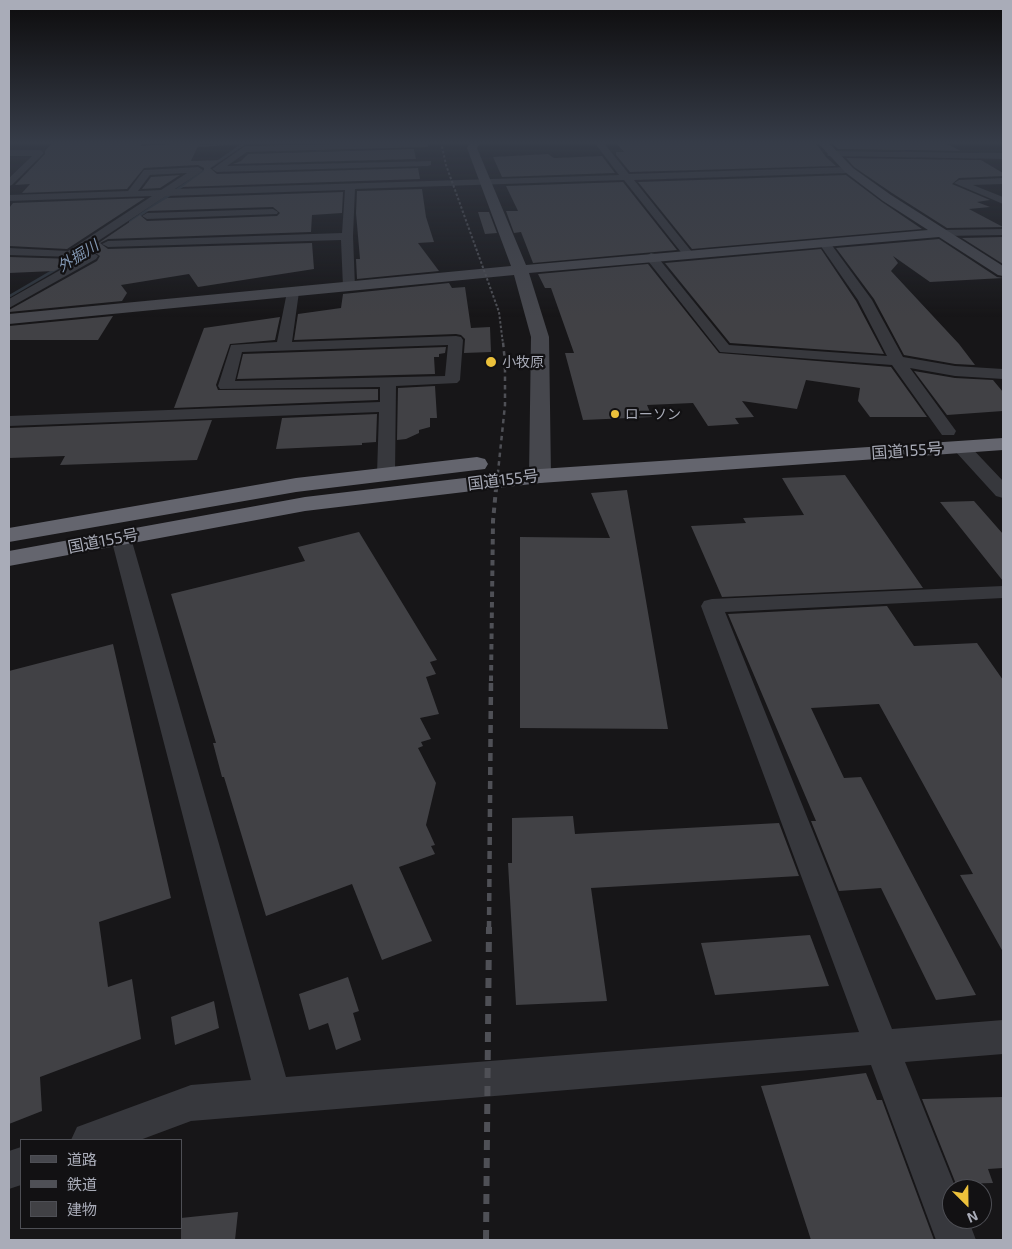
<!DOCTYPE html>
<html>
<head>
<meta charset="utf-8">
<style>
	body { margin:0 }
	#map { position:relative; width:1012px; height:1249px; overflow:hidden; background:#171618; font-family:"Exo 2","Noto Sans JP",sans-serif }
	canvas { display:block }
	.frame { position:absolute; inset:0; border:10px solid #a9acb8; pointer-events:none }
	.legend { position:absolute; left:20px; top:1139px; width:162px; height:90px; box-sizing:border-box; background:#121113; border:1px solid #4e4f55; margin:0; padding:6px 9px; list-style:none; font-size:15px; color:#a9acb8 }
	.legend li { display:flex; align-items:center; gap:10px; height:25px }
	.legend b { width:25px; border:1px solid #4e4f55 }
	.north { position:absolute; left:942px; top:1179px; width:50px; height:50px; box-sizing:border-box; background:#121113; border:1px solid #4e4f55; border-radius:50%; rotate:157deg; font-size:14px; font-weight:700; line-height:20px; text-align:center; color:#a9acb8 }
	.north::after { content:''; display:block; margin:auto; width:18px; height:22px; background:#ecc13b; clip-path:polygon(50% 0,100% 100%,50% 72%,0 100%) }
</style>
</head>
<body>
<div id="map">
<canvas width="1012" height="1249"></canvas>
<div class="frame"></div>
<ul class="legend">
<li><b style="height:6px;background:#46474d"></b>道路</li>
<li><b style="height:6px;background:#4f5056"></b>鉄道</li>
<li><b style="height:14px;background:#414145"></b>建物</li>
</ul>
<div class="north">N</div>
</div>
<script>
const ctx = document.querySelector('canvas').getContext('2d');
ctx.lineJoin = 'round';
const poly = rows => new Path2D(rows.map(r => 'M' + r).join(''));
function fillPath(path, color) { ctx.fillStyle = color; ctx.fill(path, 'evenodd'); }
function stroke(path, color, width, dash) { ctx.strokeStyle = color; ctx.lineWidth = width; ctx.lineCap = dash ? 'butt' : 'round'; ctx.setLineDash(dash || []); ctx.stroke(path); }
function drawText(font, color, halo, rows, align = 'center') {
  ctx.font = font + ' "Exo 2","Noto Sans JP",sans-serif'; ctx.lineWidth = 4.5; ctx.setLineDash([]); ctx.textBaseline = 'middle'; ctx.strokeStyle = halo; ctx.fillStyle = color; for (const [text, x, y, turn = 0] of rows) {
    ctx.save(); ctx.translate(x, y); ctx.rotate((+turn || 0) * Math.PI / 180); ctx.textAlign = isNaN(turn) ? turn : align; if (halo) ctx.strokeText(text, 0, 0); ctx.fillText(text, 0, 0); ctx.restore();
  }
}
fillPath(poly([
	[242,142,264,142,246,144,131,223,129,223,129,221,241,144,186,148,185,146,242,142],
	[86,250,90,251,9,298,9,295,86,250]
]), '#2d343c');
fillPath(poly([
	[53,142,144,143,140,146,200,142,191,161,221,160,210,168,217,174,418,168,420,179,182,187,204,171,204,168,198,165,144,168,127,189,22,193,30,184,15,185,45,154,45,151],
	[615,142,815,142,826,157,836,166,630,172,616,155,616,152,624,152],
	[831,142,945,143,961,151,838,149],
	[414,149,416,159,233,164,241,161,248,154],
	[548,154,554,158,602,156,615,173,502,177,493,157],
	[846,158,981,160,1003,173,1003,176,959,178,952,184,990,200,977,202,990,207,969,209,1003,227,947,228,892,193,854,167],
	[180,175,160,188,142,189,151,177],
	[846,175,882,202,922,229,692,249,638,182],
	[623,182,677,250,533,263,521,232,514,233,506,211,518,211,506,186],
	[422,189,426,217,434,242,418,243,439,271,357,279,356,259,360,259,356,213,357,191],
	[343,192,342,213,312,215,311,232,108,239,100,243,108,249,312,243,314,269,198,287,189,274,121,285,127,293,122,301,9,312,9,310,97,261,100,256,91,250,54,271,9,273,9,257,75,259,140,215,147,221,277,216,280,213,273,207,146,211,167,198],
	[145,198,67,249,9,246,9,208,13,203],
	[478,212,489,212,497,233,485,234],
	[1003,237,1003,264,962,238],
	[939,239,997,277,1003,278,930,282,893,256,898,263,891,271,959,344,975,365,955,364,904,355,874,299,836,248],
	[821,249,856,301,884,354,730,343,665,263],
	[648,264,719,353,891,367,927,417,870,417,858,401,860,388,806,380,797,409,742,401,754,417,735,418,739,424,708,426,693,403,647,405,652,417,583,420,565,353,574,353,551,288,545,288,538,274],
	[449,283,452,288,465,287,471,328,490,327,491,352,464,353,465,339,461,335,456,334,294,340,298,314,341,308,343,294],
	[113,316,98,340,9,340,9,326],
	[280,317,275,340,230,344,216,385,218,390,378,389,378,400,174,408,204,328],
	[446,347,445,353,439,354,439,357,434,357,435,374,237,379,243,354],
	[914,371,955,378,993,380,1003,392,1003,411,947,415],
	[435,386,437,418,430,418,430,427,419,430,419,433,406,439,397,440,398,388],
	[377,414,376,442,362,443,362,445,276,449,282,418],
	[212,420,197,460,60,465,65,456,9,458,9,428],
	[845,475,923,588,722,597,691,526,746,523,743,518,804,515,782,478],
	[627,490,668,729,520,728,520,537,610,538,591,493],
	[974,501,1003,534,1003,581,940,502],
	[359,532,437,660,430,662,436,674,426,677,439,714,420,718,431,739,421,742,423,746,418,748,436,783,426,825,435,845,431,846,435,854,399,867,432,941,382,960,352,884,266,916,224,777,222,777,213,743,216,743,171,594,305,561,298,547],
	[887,606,914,646,977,643,1003,680,1003,952,960,875,973,874,879,704,811,708,844,778,861,777,976,995,936,1000,881,888,839,891,811,821,816,821,728,614],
	[113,644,171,898,99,922,108,987,132,979,141,1039,40,1077,42,1111,9,1124,9,671],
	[573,816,575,834,779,823,799,876,591,888,607,1001,516,1005,508,863,512,863,512,818],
	[810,935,829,986,715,995,701,943],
	[348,977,359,1011,353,1013,361,1040,336,1050,328,1023,309,1030,299,994],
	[214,1001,219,1028,175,1045,171,1017],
	[866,1073,877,1100,882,1100,934,1240,811,1240,761,1086],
	[1003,1097,1003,1168,988,1169,993,1183,956,1184,922,1099],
	[238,1212,235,1240,181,1240,181,1218]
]), '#414145');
fillPath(poly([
	[425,142,428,143,428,147,247,152,227,166,431,161,431,165,428,166,217,172,212,169,245,146,425,142],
	[594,142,603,142,629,174,849,167,854,170,849,173,634,180,692,252,694,254,692,256,688,258,684,256,624,180,355,189,353,236,355,287,349,291,343,287,341,240,108,247,102,244,108,241,342,233,345,190,166,196,74,257,9,255,9,248,68,251,152,196,9,201,9,195,128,191,144,170,198,167,203,170,201,172,175,189,619,175,594,142],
	[187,173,161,190,138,191,150,175,187,173],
	[9,150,40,150,44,153,12,185,9,186,9,178,32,156,9,156,9,150],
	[831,151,1003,153,1003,159,828,156,827,154,831,151],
	[1003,178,1003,184,973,185,1003,197,1003,204,954,183,959,180,1003,178],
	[273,209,278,212,277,214,147,219,142,216,147,213,273,209],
	[1003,229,1003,235,942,236,936,233,942,230,1003,229],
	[824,239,828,240,872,300,903,357,955,366,1003,369,1003,379,955,376,910,368,956,431,954,435,942,435,892,365,720,352,645,257,651,253,655,254,729,345,887,356,858,300,818,242,824,239],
	[92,252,98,256,96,259,9,308,9,299,92,252],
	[293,288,299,292,292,342,456,336,461,337,463,340,460,380,457,383,396,386,395,474,392,478,386,479,380,478,377,474,379,412,9,426,9,416,380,402,380,387,220,389,218,386,231,345,277,342,287,292,293,288],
	[448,345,445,376,235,381,242,352,448,345],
	[961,442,967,443,1003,481,1003,498,996,496,955,451,952,447,955,443,961,442],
	[121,532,128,534,131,538,286,1077,859,1032,701,606,704,601,712,599,1003,586,1003,598,725,612,892,1029,1003,1020,1003,1054,905,1062,956,1189,952,1189,952,1219,968,1219,976,1240,936,1240,871,1065,191,1121,140,1140,71,1140,77,1127,191,1085,251,1080,111,538,114,534,121,532],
	[21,1147,21,1185,9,1189,9,1151,21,1147]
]), '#37383d');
fillPath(poly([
	[470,142,480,142,477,148,526,265,928,230,883,201,845,172,817,142,828,142,853,168,891,195,1003,266,1003,276,998,275,939,237,529,273,549,337,551,476,548,481,540,483,532,481,529,476,531,337,514,275,9,324,9,314,511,266,467,148,470,142]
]), '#46474d');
fillPath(poly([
	[1003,438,1003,450,540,483,305,511,9,566,9,551,305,497,540,469,1003,438],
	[477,457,485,459,488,464,485,469,296,492,9,542,9,528,296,478,477,457]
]), '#64656e');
stroke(poly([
	[441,142,446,165,499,312,503,344]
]), '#4f5056', 2, [2.5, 2]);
stroke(poly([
	[496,491,505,405,505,362,503,342]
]), '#4f5056', 2.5, [4.5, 4]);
stroke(poly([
	[491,681,493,521,496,489]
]), '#4f5056', 4, [5.5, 5]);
stroke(poly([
	[489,929,491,680]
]), '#4f5056', 4.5, [8, 6]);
stroke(poly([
	[486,1240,489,927]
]), '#4f5056', 6, [10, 8]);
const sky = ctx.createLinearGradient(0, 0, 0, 317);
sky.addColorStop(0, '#0d0c0d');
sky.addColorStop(0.45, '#363c48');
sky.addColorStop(1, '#363c4800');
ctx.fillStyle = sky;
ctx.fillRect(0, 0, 1012, 317);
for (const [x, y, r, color] of [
	[491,362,6,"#ecc13b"],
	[615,414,5,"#ecc13b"]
]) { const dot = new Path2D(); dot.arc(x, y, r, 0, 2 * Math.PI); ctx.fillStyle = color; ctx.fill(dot); stroke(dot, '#121113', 2); }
drawText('14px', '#a9acb8', '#121113', [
	["小牧原",502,362],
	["ローソン",625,414]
], 'left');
drawText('italic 15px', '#8196b1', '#121113', [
	["外掘川",78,256,-32]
]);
drawText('16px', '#a9acb8', '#121113', [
	["国道155号",907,451,-4],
	["国道155号",503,480,-7],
	["国道155号",103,541,-11]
]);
</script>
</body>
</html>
